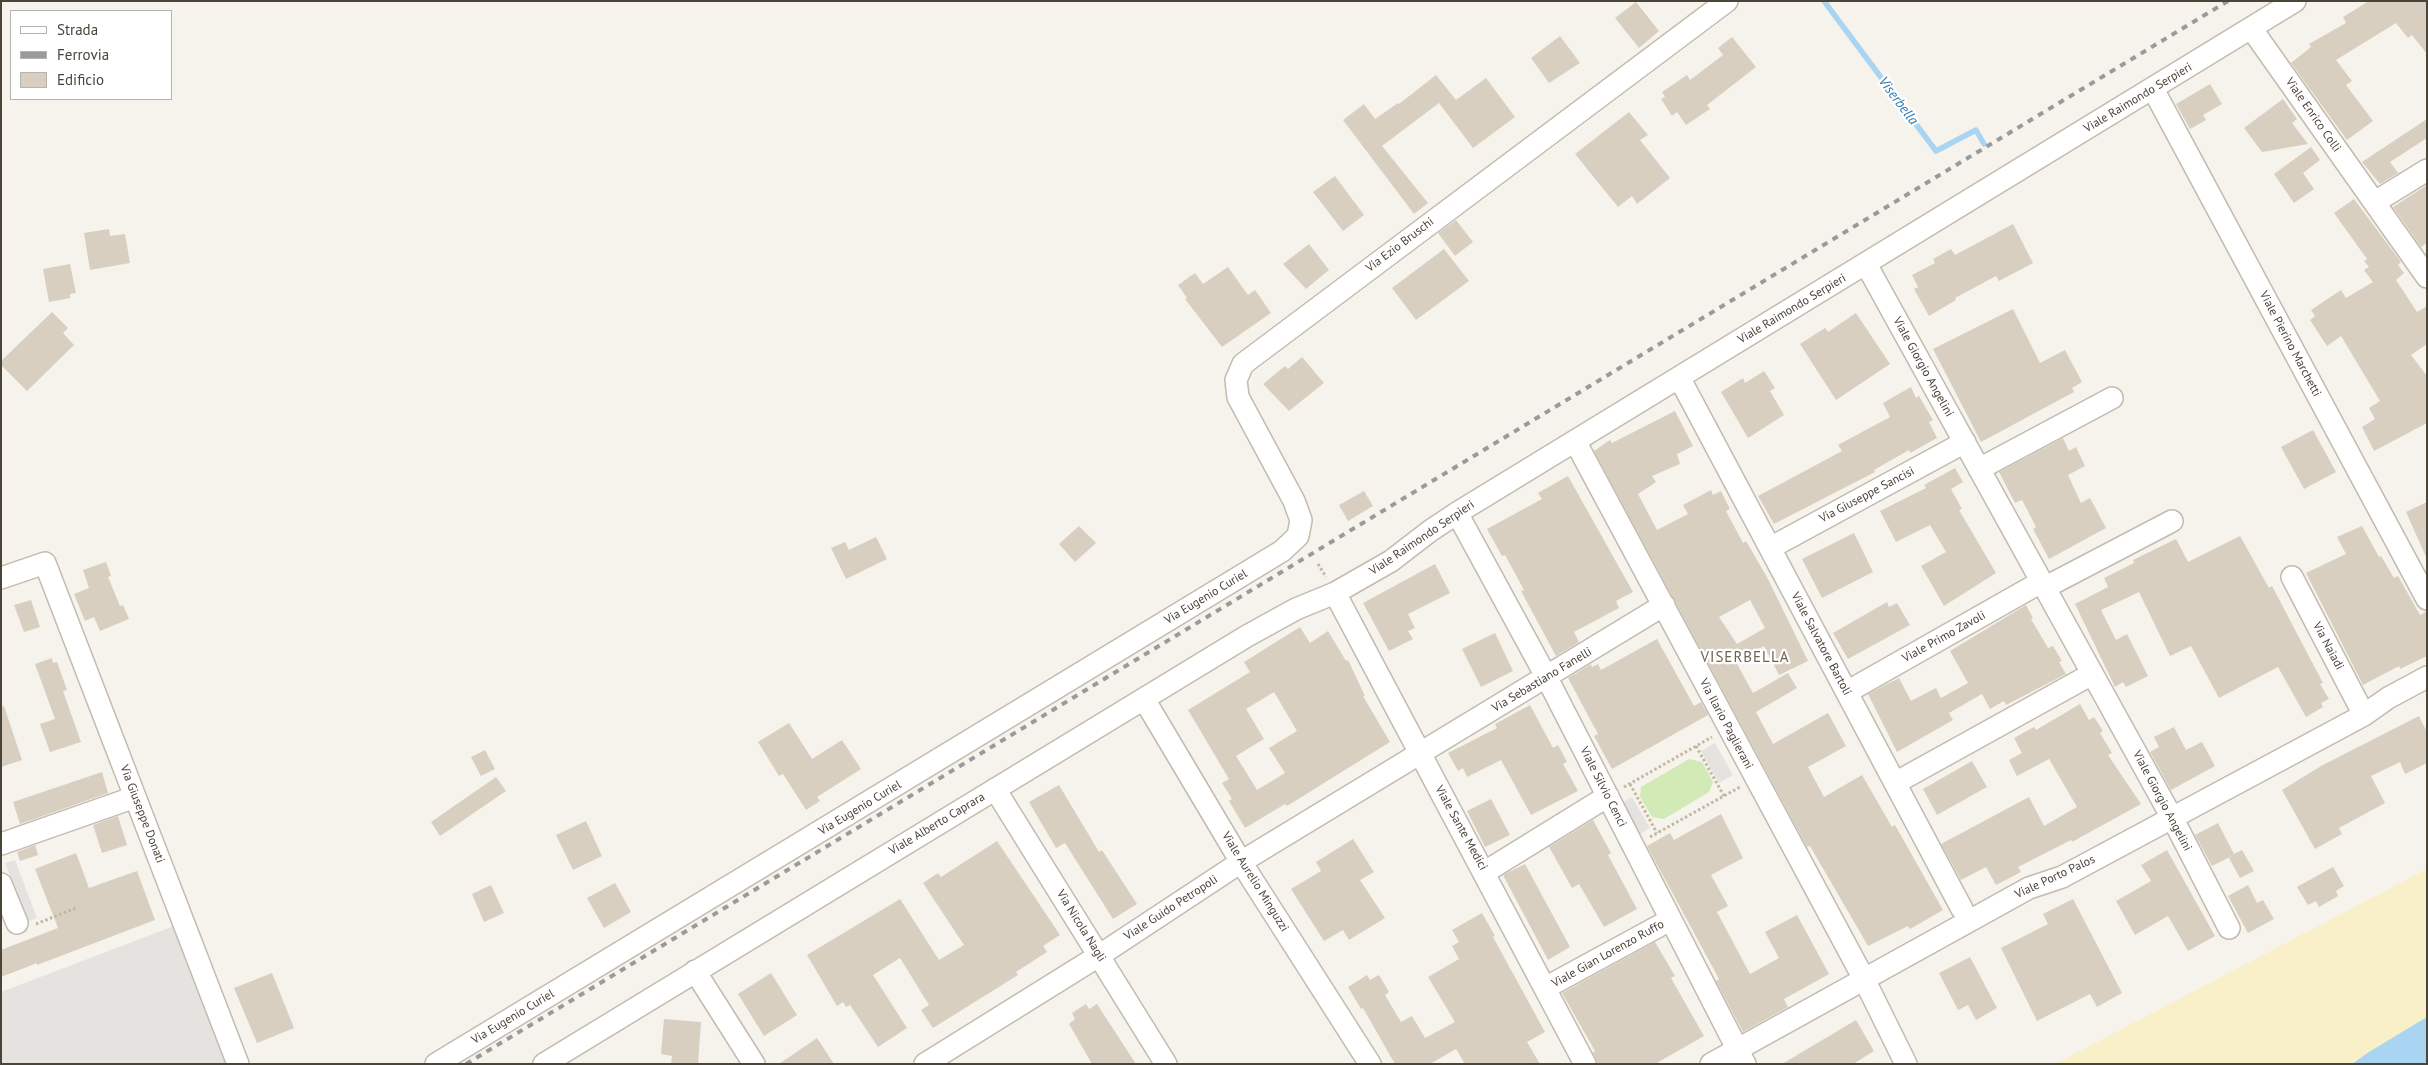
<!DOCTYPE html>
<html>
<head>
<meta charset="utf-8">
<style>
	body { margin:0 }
	#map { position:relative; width:2428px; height:1065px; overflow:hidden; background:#f6f3ec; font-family:"PT Sans",sans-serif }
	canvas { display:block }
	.frame { position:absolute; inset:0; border:2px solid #4b4439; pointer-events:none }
	.legend { position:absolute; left:10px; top:10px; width:162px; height:90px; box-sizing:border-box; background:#fff; border:1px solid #b7b4b0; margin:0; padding:6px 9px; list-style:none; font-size:15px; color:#4b4439 }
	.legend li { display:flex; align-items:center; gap:10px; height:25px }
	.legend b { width:25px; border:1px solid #b7b4b0 }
</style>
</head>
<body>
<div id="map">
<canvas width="2428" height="1065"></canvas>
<div class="frame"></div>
<ul class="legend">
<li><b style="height:6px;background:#fff"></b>Strada</li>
<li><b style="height:6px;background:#9a9a9a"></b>Ferrovia</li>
<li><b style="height:14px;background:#d8cfc1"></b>Edificio</li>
</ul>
</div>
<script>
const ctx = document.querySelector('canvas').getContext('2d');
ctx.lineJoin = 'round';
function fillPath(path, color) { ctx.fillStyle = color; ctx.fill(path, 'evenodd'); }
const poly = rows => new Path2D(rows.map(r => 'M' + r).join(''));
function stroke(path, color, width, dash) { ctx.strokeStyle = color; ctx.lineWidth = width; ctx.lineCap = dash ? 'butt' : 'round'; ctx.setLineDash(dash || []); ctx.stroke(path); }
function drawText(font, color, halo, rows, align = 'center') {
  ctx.font = font + ' "PT Sans",sans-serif'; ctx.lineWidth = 4.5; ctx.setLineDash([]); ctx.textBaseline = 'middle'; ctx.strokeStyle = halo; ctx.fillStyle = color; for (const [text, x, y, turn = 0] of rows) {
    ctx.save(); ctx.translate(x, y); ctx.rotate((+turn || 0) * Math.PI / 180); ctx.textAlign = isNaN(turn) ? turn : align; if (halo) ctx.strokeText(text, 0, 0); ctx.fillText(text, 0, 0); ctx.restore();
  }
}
fillPath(poly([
	[1689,759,1702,762,1713,782,1709,792,1664,819,1652,817,1640,797,1641,787]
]), '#d2eab5');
fillPath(poly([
	[2427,869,2427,1017,2352,1064,2055,1064]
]), '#f9efc9');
fillPath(poly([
	[1715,743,1733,775,1719,783,1701,751],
	[1632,797,1650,828,1639,835,1621,803],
	[15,860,37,918,27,922,5,863],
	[174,926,226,1064,1,1064,1,992]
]), '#e5e3e0');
fillPath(poly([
	[2427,1017,2427,1064,2352,1064,2369,1052]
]), '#a9d4f2');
stroke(poly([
	[1824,1,1936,151,1976,130,1984,144]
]), '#a9d4f2', 5.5);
fillPath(poly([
	[2369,1,2427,1,2427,54,2412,35,2408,38,2396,23,2336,60,2352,81,2346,85,2373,121,2347,140,2291,63,2311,47,2309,44,2346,23,2343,17],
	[1636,2,1659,31,1639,48,1615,18],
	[1560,36,1580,63,1549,83,1531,58],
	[1732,37,1756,67,1707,105,1710,109,1686,125,1677,112,1672,116,1661,99,1665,97,1662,92,1687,75,1690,80,1723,55,1718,48],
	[1436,75,1456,100,1486,78,1515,117,1473,148,1439,103,1382,146,1428,203,1414,214,1343,120,1364,104,1375,119,1398,103,1399,104],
	[2210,84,2222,104,2203,115,2206,120,2190,129,2176,104],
	[2283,99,2297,119,2292,123,2308,144,2262,152,2244,128],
	[1629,112,1648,135,1640,140,1670,178,1637,204,1632,196,1618,207,1575,154],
	[2427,119,2427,138,2390,162,2398,173,2380,184,2362,162],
	[2311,147,2320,160,2303,173,2314,189,2294,203,2274,174],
	[1335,176,1364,215,1343,231,1313,192],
	[2427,185,2427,243,2421,247,2393,207],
	[2354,199,2401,262,2398,265,2404,273,2396,280,2417,312,2427,306,2427,344,2411,355,2427,376,2427,423,2374,451,2362,427,2375,419,2369,408,2380,401,2341,336,2327,346,2310,320,2315,316,2311,310,2341,290,2346,298,2373,282,2364,270,2369,267,2364,261,2367,259,2334,213],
	[1456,220,1473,242,1455,256,1438,233],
	[2013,224,2033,263,1999,281,1996,276,1955,298,1956,300,1929,316,1914,289,1918,287,1912,275,1935,263,1933,259,1951,249,1955,255],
	[109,229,110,236,125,234,130,263,90,270,84,233],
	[1309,244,1329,270,1306,289,1283,264],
	[1444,249,1469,281,1416,320,1392,288],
	[70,264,76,293,70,294,70,298,49,302,43,269],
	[1228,267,1248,295,1255,290,1271,313,1222,347,1185,299,1187,298,1178,285,1195,273,1203,284],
	[2013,309,2040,363,2065,350,2082,382,2072,388,2074,392,1981,442,1933,349],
	[52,312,68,328,63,333,74,345,27,391,1,365,1,361],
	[1856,313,1890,364,1836,400,1800,344,1825,328,1828,332],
	[1302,357,1324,383,1289,411,1263,384,1285,366,1288,369],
	[1764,371,1775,388,1770,391,1784,415,1748,438,1721,392,1743,378,1745,383],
	[1911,387,1916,398,1919,396,1933,420,1929,422,1937,438,1910,453,1909,450,1874,470,1875,472,1774,524,1758,496,1842,451,1838,445,1890,417,1883,403],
	[1675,411,1693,446,1677,454,1680,464,1652,476,1656,482,1638,494,1657,530,1688,514,1683,505,1711,490,1713,495,1721,491,1730,509,1726,511,1743,543,1746,541,1768,579,1808,661,1779,675,1764,646,1736,662,1753,693,1788,673,1797,688,1756,712,1773,744,1828,713,1846,746,1808,767,1824,797,1862,775,1892,827,1895,825,1943,910,1910,929,1908,926,1868,946,1810,846,1807,847,1594,451,1610,440,1612,443],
	[1750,600,1765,628,1737,644,1719,617],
	[2313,430,2336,472,2304,489,2281,447],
	[2063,438,2069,451,2076,447,2085,466,2068,475,2081,503,2090,498,2106,528,2049,559,2033,529,2036,527,2022,500,2015,503,1999,472],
	[1955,468,1963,482,1951,489,1962,509,1959,510,1996,573,1944,606,1921,566,1946,552,1930,525,1896,542,1880,511,1926,488,1924,485],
	[1568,476,1633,592,1616,601,1619,608,1574,632,1579,642,1556,656,1521,591,1524,590,1505,555,1502,556,1487,529,1542,499,1538,493],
	[1364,491,1373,506,1348,521,1339,505],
	[2427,502,2427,559,2406,512],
	[1079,526,1096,543,1075,562,1059,544],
	[2362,526,2379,557,2381,556,2394,578,2398,576,2420,615,2427,611,2427,656,2400,669,2399,666,2363,685,2306,573,2346,554,2337,537],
	[1854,533,1873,572,1822,598,1802,559],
	[2240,536,2269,588,2272,586,2323,683,2320,684,2329,699,2321,703,2323,707,2306,717,2278,667,2219,698,2191,646,2170,656,2139,592,2101,610,2116,640,2127,634,2148,676,2126,687,2123,682,2115,687,2075,604,2108,587,2104,578,2134,563,2133,560,2176,539,2188,562],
	[876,537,887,559,846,579,831,548,845,542,849,550],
	[106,562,111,576,108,577,120,606,123,605,129,619,100,631,94,617,85,621,74,594,89,588,83,570],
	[1435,564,1450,593,1408,614,1415,628,1408,631,1413,639,1389,651,1363,603],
	[31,600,40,627,24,632,14,605],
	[1887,602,1889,607,1897,603,1910,625,1848,659,1833,633],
	[2026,605,2033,618,2031,619,2048,648,2053,646,2062,661,2059,662,2066,674,2006,705,2004,701,1990,709,1982,694,1949,713,1953,720,1897,752,1868,694,1899,678,1911,701,1936,688,1941,698,1968,683,1950,651],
	[1300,627,1310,643,1328,631,1346,661,1348,660,1365,696,1363,696,1390,742,1287,806,1285,804,1245,828,1229,801,1232,799,1222,783,1229,779,1188,710,1250,672,1244,662],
	[1274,692,1297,731,1269,748,1285,773,1257,790,1236,756,1264,739,1246,709],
	[1495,633,1513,671,1481,687,1462,649],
	[1657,639,1694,706,1701,702,1708,715,1612,769,1594,736,1598,734,1568,678,1591,664,1592,667,1598,664,1601,670],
	[52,658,53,663,57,662,67,690,63,691,81,742,50,752,40,724,55,719,35,664],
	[2080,704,2089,720,2094,717,2103,731,2100,733,2112,753,2108,755,2141,804,2072,842,2071,840,2018,867,2021,872,1996,885,1986,867,1961,880,1941,844,2029,797,2044,826,2077,807,2049,759,2017,776,2009,760,2022,753,2014,738,2034,727,2036,730],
	[1530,705,1553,748,1558,745,1567,762,1563,764,1578,791,1531,815,1501,760,1467,777,1463,768,1458,771,1448,753,1497,728,1495,724],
	[4,706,22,760,1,767,1,707],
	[2419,716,2427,732,2427,763,2405,774,2400,762,2371,776,2385,803,2339,828,2342,834,2315,849,2282,790,2321,766],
	[789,723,812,759,842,740,861,769,817,797,820,801,806,810,783,774,779,776,758,742],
	[2174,727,2186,750,2202,742,2215,766,2171,790,2150,752,2159,747,2154,737],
	[485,750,495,769,481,776,471,757],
	[1972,761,1987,787,1937,815,1923,789],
	[102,772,108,793,20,824,13,802],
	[496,777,506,791,440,836,431,822],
	[1059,785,1099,852,1102,850,1137,904,1113,919,1065,843,1056,848,1029,802],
	[1491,799,1510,835,1485,847,1467,811],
	[1721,814,1743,858,1711,875,1728,906,1717,912,1750,974,1779,958,1765,932,1797,915,1829,974,1784,999,1788,1007,1743,1032,1716,981,1719,979,1647,846,1670,833,1674,840],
	[118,816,127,845,102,853,93,825],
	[1593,820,1611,853,1608,855,1637,909,1604,927,1579,884,1572,888,1549,847],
	[586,821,602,856,573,870,556,835],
	[2218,823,2234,854,2242,850,2254,871,2240,878,2229,858,2232,856,2212,866,2195,835],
	[1353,839,1374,872,1360,880,1385,918,1349,940,1343,930,1324,941,1291,889,1321,871,1316,862],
	[997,841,1060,935,1043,946,1047,952,1016,972,1018,975,933,1028,921,1010,929,1005,900,958,873,975,907,1028,878,1047,850,1005,846,1007,843,1002,837,1006,807,955,900,899,939,960,964,945,923,883,938,873,941,877],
	[35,845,38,855,20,861,17,852],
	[2167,850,2215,936,2188,951,2168,916,2135,935,2116,901,2151,881,2141,865],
	[76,853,89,888,137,871,155,920,37,965,37,963,1,977,1,950,58,928,35,869],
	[1525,864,1570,947,1548,960,1503,875],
	[2333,867,2344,886,2336,891,2338,896,2319,907,2316,901,2308,905,2297,887],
	[615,883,631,912,604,928,587,898],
	[491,885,504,913,484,922,472,894],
	[2248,885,2257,903,2263,900,2274,919,2248,933,2228,896],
	[2073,899,2122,993,2097,1007,2090,994,2037,1021,2001,948,2048,924,2043,914],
	[1482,913,1495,936,1493,937,1545,1032,1527,1042,1540,1064,1465,1064,1456,1049,1430,1064,1395,1064,1363,1008,1361,1009,1348,987,1367,975,1370,980,1379,975,1389,992,1385,995,1401,1022,1412,1016,1425,1038,1455,1022,1428,977,1459,959,1452,946,1459,942,1452,930],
	[1655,942,1675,976,1671,978,1704,1036,1655,1064,1598,1064,1593,1052,1595,1051,1562,993],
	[1970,957,1997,1008,1976,1020,1968,1005,1958,1010,1939,973],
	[272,973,294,1028,257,1043,234,988],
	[771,973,797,1015,764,1036,738,994],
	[1086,1004,1089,1009,1097,1004,1136,1064,1092,1064,1069,1024,1075,1019,1072,1013],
	[664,1019,701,1022,698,1064,671,1064,672,1056,661,1054],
	[1856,1020,1874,1051,1853,1064,1782,1064],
	[817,1038,834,1064,779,1064]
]), '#d8cfc1');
const minor = poly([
	[2251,28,2427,277],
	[2153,89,2427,599],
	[2375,202,2427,170],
	[1866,264,2176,825,2229,928],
	[1680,379,1962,909],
	[1575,441,1864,979,1906,1064],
	[1979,469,2112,398],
	[1457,513,1547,678,1745,1064],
	[1770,548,1965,442],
	[2292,577,2364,715],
	[1,578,45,563,238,1064],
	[2044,588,2172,521],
	[1335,593,1585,1064],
	[1847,692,2041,582],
	[1144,699,1241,862,1370,1064],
	[1897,782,2092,674],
	[995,789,1166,1064],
	[1,844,135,797],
	[1485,872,1608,796],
	[1,884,17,923],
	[695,971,754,1064],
	[1545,988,1670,920],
	[436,1064,1282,551,1298,536,1301,520,1294,501,1238,397,1236,380,1243,364,1727,1],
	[544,1064,1247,636,1296,609,1335,593,1391,561,1430,531,1457,513,2295,1],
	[925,1064,1100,955,1241,862,1664,605],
	[1711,1064,2029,888,2062,877,2364,715,2388,698,2427,677]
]);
stroke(minor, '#c2bbae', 24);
stroke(poly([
	[1318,564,1326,577],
	[1696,746,1724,796],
	[1630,784,1657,833],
	[1624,787,1712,737],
	[1650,837,1740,787],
	[36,924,76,908]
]), '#c4b79f', 3, [2.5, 2.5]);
stroke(minor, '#fff', 21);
stroke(poly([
	[466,1064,2228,1]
]), '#9a9a9a', 4, [6, 6]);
drawText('12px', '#4b4439', '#fff', [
	["Viale Raimondo Serpieri",2138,98,-31],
	["Viale Enrico Colli",2313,115,55],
	["Via Ezio Bruschi",1400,245,-37],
	["Viale Raimondo Serpieri",1792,309,-31],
	["Viale Pierino Marchetti",2290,344,62],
	["Viale Giorgio Angelini",1923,367,61],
	["Via Giuseppe Sancisi",1867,495,-28],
	["Viale Raimondo Serpieri",1422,538,-34],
	["Via Eugenio Curiel",1206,597,-31],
	["Viale Primo Zavoli",1944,637,-29],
	["Viale Salvatore Bartoli",1821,644,62],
	["Via Naiadi",2328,646,62],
	["Via Sebastiano Fanelli",1542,680,-31],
	["Via Ilario Paglierani",1726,724,62],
	["Viale Silvio Cenci",1603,787,63],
	["Viale Giorgio Angelini",2162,801,62],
	["Via Eugenio Curiel",860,808,-31],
	["Via Giuseppe Donati",142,814,69],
	["Viale Alberto Caprara",937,824,-31],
	["Viale Sante Medici",1461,828,61],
	["Viale Porto Palos",2055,877,-25],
	["Viale Aurelio Minguzzi",1255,882,58],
	["Viale Guido Petropoli",1171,908,-33],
	["Via Nicola Nagli",1081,926,58],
	["Viale Gian Lorenzo Ruffo",1608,954,-29],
	["Via Eugenio Curiel",513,1017,-31]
]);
drawText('italic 14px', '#2e7ab2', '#fff', [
	["Viserbella",1898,101,53]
]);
ctx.letterSpacing = '1px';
drawText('15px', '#6e6250', '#fff', [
	["VISERBELLA",1745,658]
]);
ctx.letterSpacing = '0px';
</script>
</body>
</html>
